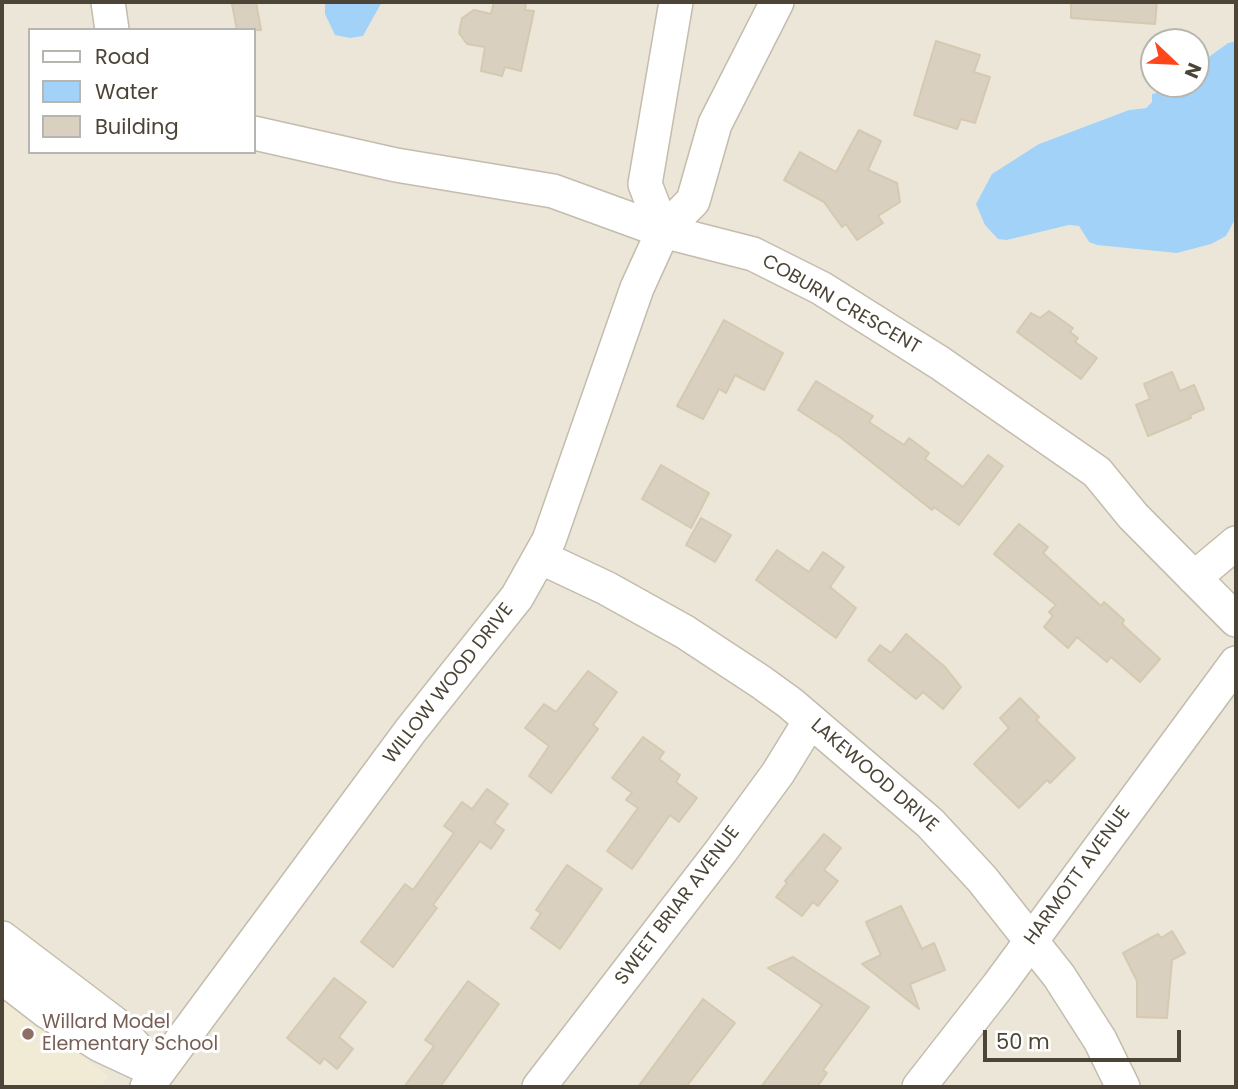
<!DOCTYPE html>
<html>
<head>
<meta charset="utf-8">
<style>
	body { margin:0 }
	#map { position:relative; width:1238px; height:1089px; overflow:hidden; background:#f7f4eb; font-family:Poppins,sans-serif }
	canvas { display:block }
	.frame { position:absolute; inset:0; border:4px solid #4c4537; pointer-events:none }
	.legend { position:absolute; left:28px; top:28px; width:228px; height:126px; box-sizing:border-box; background:#fff; border:2px solid #b7b5af; margin:0; padding:9px 12px; list-style:none; font-size:21px; color:#4c4537 }
	.legend li { display:flex; align-items:center; gap:14px; height:35px }
	.legend b { width:35px; border:2px solid #b7b5af }
	.north { position:absolute; left:1140px; top:28px; width:70px; height:70px; box-sizing:border-box; background:#fff; border:2px solid #b7b5af; border-radius:50%; rotate:113deg; font-size:19px; font-weight:700; line-height:28px; text-align:center; color:#4c4537 }
	.north::after { content:''; display:block; margin:auto; width:24px; height:32px; background:#ff451a; clip-path:polygon(50% 0,100% 100%,50% 72%,0 100%) }
	.scale { position:absolute; left:983px; top:1030px; width:198px; height:32px; box-sizing:border-box; border:4px solid #4c4537; border-top:0; padding-left:9px; font-size:21px; line-height:24px; white-space:nowrap; color:#4c4537; -webkit-text-stroke:5px #fff; paint-order:stroke }
</style>
</head>
<body>
<div id="map">
<canvas width="1238" height="1089"></canvas>
<div class="frame"></div>
<ul class="legend">
<li><b style="height:9px;background:#fff"></b>Road</li>
<li><b style="height:19px;background:#a3d2f8"></b>Water</li>
<li><b style="height:19px;background:#dad0bf"></b>Building</li>
</ul>
<div class="north">N</div>
<div class="scale">50 m</div>
</div>
<script>
const ctx = document.querySelector('canvas').getContext('2d');
ctx.lineJoin = 'round';
function fillPath(path, color) { ctx.fillStyle = color; ctx.fill(path, 'evenodd'); }
const poly = rows => new Path2D(rows.map(r => 'M' + r).join(''));
function stroke(path, color, width, dash) { ctx.strokeStyle = color; ctx.lineWidth = width; ctx.lineCap = dash ? 'butt' : 'round'; ctx.setLineDash(dash || []); ctx.stroke(path); }
function drawText(font, color, halo, rows, align = 'center') {
  ctx.font = font + ' Poppins,sans-serif'; ctx.lineWidth = 6; ctx.setLineDash([]); ctx.textBaseline = 'middle'; ctx.strokeStyle = halo; ctx.fillStyle = color; for (const [text, x, y, turn = 0] of rows) {
    ctx.save(); ctx.translate(x, y); ctx.rotate((+turn || 0) * Math.PI / 180); ctx.textAlign = isNaN(turn) ? turn : align; if (halo) ctx.strokeText(text, 0, 0); ctx.fillText(text, 0, 0); ctx.restore();
  }
}
fillPath(poly([
	[2,2,325,2,325,14,363,36,382,2,1236,2,1236,41,1228,43,1210,56,1196,81,1196,42,1154,42,1154,84,1191,84,1152,94,1152,102,1146,108,1129,110,1039,144,1007,240,1069,225,1079,226,1089,242,1226,236,1236,218,1236,1087,100,1087,107,1077,2,992],
	[30,30,254,30,254,152,30,152]
]), '#ebe6d8');
fillPath(poly([
	[2,992,108,1076,100,1087,2,1087]
]), '#f1ead4');
fillPath(poly([
	[325,2,382,2,363,36,350,38,335,35,325,14],
	[1236,41,1236,218,1226,236,1211,244,1177,253,1097,245,1089,242,1079,226,1069,225,1007,240,998,239,985,225,976,204,992,174,1039,144,1129,110,1146,108,1152,102,1152,94,1196,84,1210,56,1228,43]
]), '#a3d2f8');
const building = poly([
	[256,2,261,30,237,30,232,4,256,2],
	[494,2,526,2,525,10,534,11,521,71,505,67,502,76,481,71,485,47,467,44,459,33,462,18,474,10,491,14,494,2],
	[1071,2,1157,2,1155,24,1071,18,1071,2],
	[936,41,980,55,974,72,990,77,975,123,961,119,957,129,914,115,936,41],
	[859,130,881,141,868,170,897,183,900,202,878,216,883,223,857,240,846,224,842,227,824,202,784,180,800,152,836,172,859,130],
	[1049,311,1073,328,1070,332,1078,338,1075,342,1097,358,1081,379,1017,332,1031,313,1040,318,1049,311],
	[724,320,783,353,764,390,735,375,726,393,719,389,703,419,677,406,724,320],
	[1172,372,1180,391,1194,385,1204,409,1190,415,1191,418,1148,436,1136,405,1150,399,1144,384,1172,372],
	[816,381,873,416,869,422,904,445,909,438,929,453,925,459,963,487,988,455,1003,466,959,525,934,507,932,510,840,437,798,410,816,381],
	[661,465,709,493,691,528,642,499,661,465],
	[701,518,731,535,715,562,686,545,701,518],
	[1019,524,1048,547,1043,553,1101,606,1104,602,1124,620,1122,624,1160,659,1140,682,1111,657,1107,662,1077,637,1068,648,1044,627,1053,616,1049,612,1056,605,994,554,1019,524],
	[777,550,809,572,823,552,844,567,830,587,856,608,836,638,756,580,777,550],
	[906,634,945,667,961,687,943,709,923,692,916,699,868,660,880,645,891,653,906,634],
	[588,671,617,692,593,725,598,729,551,793,529,776,549,746,525,728,544,704,556,712,588,671],
	[1020,698,1039,717,1036,720,1075,758,1050,783,1047,780,1019,808,974,764,1009,728,1000,718,1020,698],
	[643,737,664,752,659,759,680,775,676,782,697,798,679,822,670,815,632,869,607,851,638,808,626,800,632,793,612,778,643,737],
	[487,789,508,804,494,823,504,830,491,849,480,841,433,905,437,908,393,967,361,942,405,884,413,890,454,833,444,826,462,802,472,809,487,789],
	[824,834,841,848,824,870,838,881,818,906,813,902,802,916,776,897,787,883,785,881,824,834],
	[567,865,602,889,560,949,531,928,541,913,536,910,567,865],
	[901,906,922,949,934,943,945,970,910,984,919,1009,862,964,881,955,866,922,901,906],
	[1172,931,1185,953,1172,960,1167,1018,1137,1017,1137,981,1123,953,1158,934,1161,938,1172,931],
	[793,957,869,1007,823,1070,827,1073,817,1087,761,1087,822,1005,768,968,793,957],
	[334,978,366,1002,339,1037,353,1049,337,1069,324,1058,320,1064,287,1038,334,978],
	[468,981,499,1004,440,1087,404,1087,434,1046,425,1040,468,981],
	[703,999,735,1023,686,1087,638,1087,703,999]
]);
fillPath(building, '#dad0bf');
stroke(building, '#d6c9b1', 2);
const minor = poly([
	[108,2,112,30],
	[254,133,396,165,553,191,663,231,753,254,821,288,940,363,1097,472,1133,516,1236,620],
	[663,231,645,184,676,2],
	[540,557,606,588,685,632,761,682,790,703,930,823,982,879,1059,976,1100,1040,1123,1087],
	[1194,578,1236,543],
	[2,938,114,1023,158,1072],
	[2,977,46,1011,100,1045,145,1066],
	[147,1087,411,730,517,597,549,540,637,288,663,231,693,201,715,124,777,2],
	[539,1087,721,851,778,773,810,721],
	[919,1087,998,986,1236,663]
]);
stroke(minor, '#c4bcac', 36);
stroke(minor, '#fff', 33);
for (const [x, y, r, color] of [
	[28,1034,7,"#8d6e63"]
]) { const dot = new Path2D(); dot.arc(x, y, r, 0, 2 * Math.PI); ctx.fillStyle = color; ctx.fill(dot); stroke(dot, '#fff', 2.5); }
drawText('19px', '#4c4537', '#fff', [
	["COBURN CRESCENT",841,305,30],
	["WILLOW WOOD DRIVE",449,684,-52],
	["LAKEWOOD DRIVE",874,776,41],
	["HARMOTT AVENUE",1078,876,-54],
	["SWEET BRIAR AVENUE",678,906,-53]
]);
drawText('19px', '#785e54', '#fff', [
	["Willard Model",42,1023],
	["Elementary School",42,1045]
], 'left');
</script>
</body>
</html>
